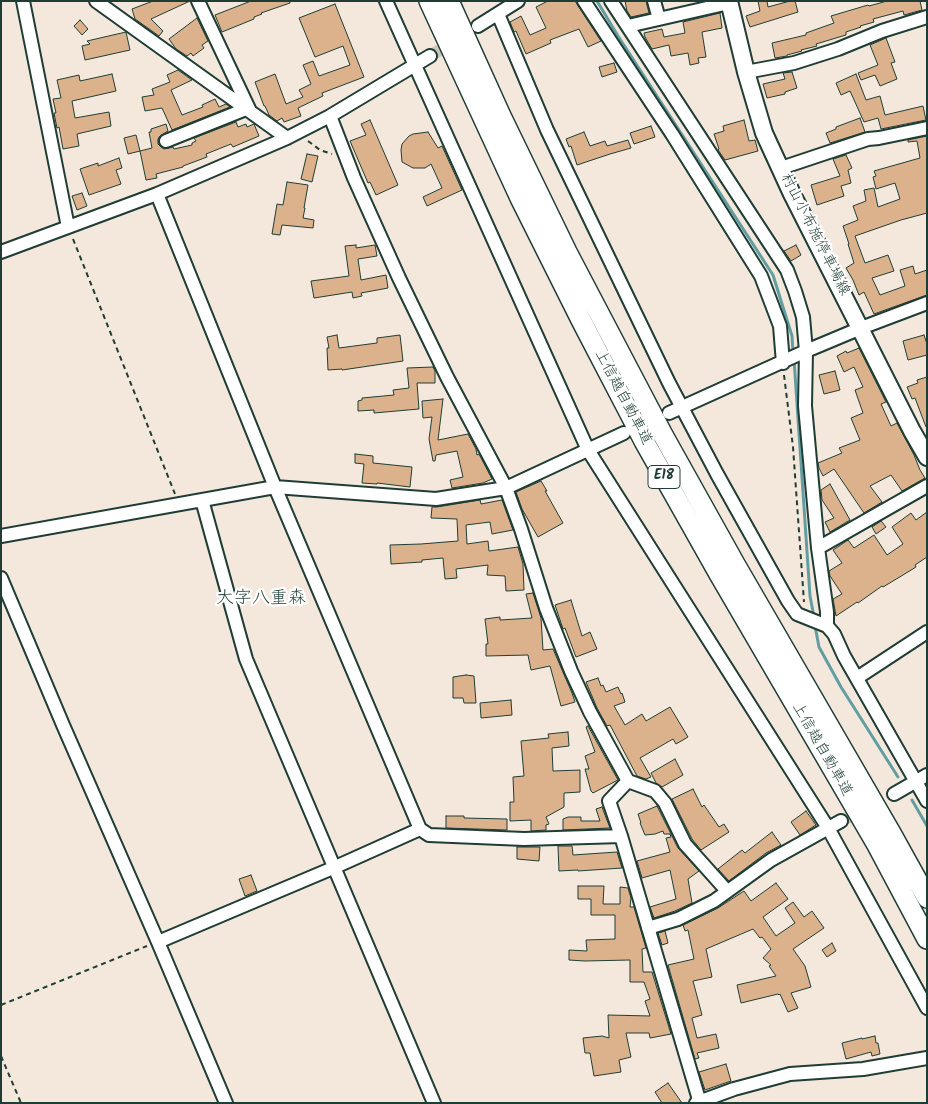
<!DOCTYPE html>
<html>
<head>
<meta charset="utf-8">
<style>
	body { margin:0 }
	#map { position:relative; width:928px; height:1104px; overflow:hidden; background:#f4e8dd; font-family:Kalam,sans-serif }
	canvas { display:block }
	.frame { position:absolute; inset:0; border:2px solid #1f3d34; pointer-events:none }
</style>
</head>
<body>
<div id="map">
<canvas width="928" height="1104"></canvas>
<div class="frame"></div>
</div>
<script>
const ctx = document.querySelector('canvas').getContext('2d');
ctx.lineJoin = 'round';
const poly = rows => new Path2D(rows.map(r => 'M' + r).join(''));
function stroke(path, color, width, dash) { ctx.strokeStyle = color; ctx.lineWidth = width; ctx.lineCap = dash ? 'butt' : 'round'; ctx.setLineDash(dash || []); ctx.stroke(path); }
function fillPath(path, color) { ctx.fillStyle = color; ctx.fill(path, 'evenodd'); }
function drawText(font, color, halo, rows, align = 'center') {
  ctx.font = font + ' Kalam,"Klee One",sans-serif'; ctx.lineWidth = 4.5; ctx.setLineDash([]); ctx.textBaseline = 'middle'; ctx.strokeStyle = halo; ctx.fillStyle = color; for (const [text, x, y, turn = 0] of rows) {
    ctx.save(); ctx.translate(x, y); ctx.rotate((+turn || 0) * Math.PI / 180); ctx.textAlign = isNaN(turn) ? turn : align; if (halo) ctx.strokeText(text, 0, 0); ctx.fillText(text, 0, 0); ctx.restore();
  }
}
stroke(poly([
	[597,1,618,36,773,275,792,336,793,353],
	[794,359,810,596,814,617],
	[815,626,819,647,841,687,898,777],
	[912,800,927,826]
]), '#629ea1', 3);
const building = poly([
	[153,1,190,1,151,19,163,31,159,36,135,19,132,9,153,1],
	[251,1,290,1,290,3,261,13,262,14,254,17,254,19,222,32,215,15,251,1],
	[548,1,575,1,601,41,588,47,579,29,550,40,551,43,526,54,516,31,514,32,510,22,521,16,530,35,546,28,536,7,548,1],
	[625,1,646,1,649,13,631,17,627,11,625,1],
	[758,1,767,1,768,7,790,1,795,1,798,12,750,27,746,16,760,11,758,1],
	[887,1,920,1,922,10,904,15,903,11,873,19,874,22,860,26,861,27,846,32,846,35,816,44,817,46,801,50,802,51,787,55,787,56,775,58,772,43,806,35,806,33,834,23,831,16,868,5,869,6,887,1],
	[335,4,364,77,322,93,323,96,298,108,301,116,284,122,282,118,277,121,269,115,265,106,264,106,255,82,275,74,286,104,303,97,299,90,311,84,303,65,313,61,319,76,350,65,343,46,315,57,299,18,335,4],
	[720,13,722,28,702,32,706,57,698,58,699,63,690,65,688,53,671,56,669,45,652,49,645,37,644,33,662,29,664,37,685,33,683,22,720,13],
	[197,18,208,41,202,45,204,48,193,56,191,53,187,56,176,49,169,39,197,18],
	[80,20,88,29,82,35,74,26,80,20],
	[126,32,130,50,85,60,82,46,90,44,87,41,126,32],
	[886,38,895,62,891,63,897,79,880,86,875,75,861,80,858,73,878,65,870,45,886,38],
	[614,63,617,72,602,77,599,67,614,63],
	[178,70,192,80,171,90,182,115,203,107,202,105,215,99,219,107,226,104,230,107,172,130,162,108,145,111,142,97,154,95,152,89,170,82,167,75,178,70],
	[792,72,797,88,785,92,785,94,767,98,763,84,785,79,783,73,792,72],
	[112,74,116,91,72,101,75,118,109,112,111,126,77,134,79,146,63,149,59,127,57,128,54,113,56,113,53,99,61,98,57,80,79,75,80,81,112,74],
	[856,74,866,100,880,96,885,115,923,106,926,120,881,129,878,118,864,122,850,91,841,95,836,83,856,74],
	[860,118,865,132,830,143,826,133,836,129,836,127,860,118],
	[370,120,398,185,376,195,370,182,368,183,350,141,366,135,361,124,370,120],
	[744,120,749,141,755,140,758,151,725,160,718,150,719,149,714,134,724,131,723,126,744,120],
	[236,122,238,127,246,124,247,127,254,124,259,136,233,147,231,144,206,154,207,157,183,166,183,167,156,174,157,178,146,180,140,151,128,154,124,138,136,135,140,151,152,148,149,132,151,132,151,129,166,124,168,131,160,136,158,139,158,144,161,147,164,149,173,147,174,149,192,145,192,143,196,141,194,138,236,122],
	[651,126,655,137,634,144,630,133,651,126],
	[428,132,438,148,442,146,462,190,427,206,423,197,442,188,431,164,425,168,413,168,402,162,401,150,402,144,409,136,413,134,428,132],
	[584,132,590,146,605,141,607,146,628,140,631,148,610,154,577,165,571,146,569,147,566,139,584,132],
	[927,136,927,213,901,220,855,236,865,263,888,255,894,271,872,278,880,295,905,286,900,270,913,266,915,274,927,270,927,295,874,314,864,292,859,295,853,280,846,268,854,263,848,244,849,244,843,226,858,220,853,206,866,201,864,190,874,188,878,207,900,199,895,183,876,189,873,177,876,176,874,171,920,158,917,141,908,142,908,140,927,136],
	[307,154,318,156,312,182,301,179,307,154],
	[846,155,852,168,848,170,851,183,841,186,844,196,817,205,811,185,840,176,833,159,846,155],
	[119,158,122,168,116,170,121,184,89,195,80,169,98,163,98,166,119,158],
	[287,182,308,185,304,208,305,208,303,218,314,220,313,228,282,225,280,235,272,234,277,204,283,205,287,182],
	[82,193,87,206,77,210,72,196,82,193],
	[356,245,356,248,375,245,377,256,358,259,361,280,386,275,388,288,361,293,362,296,353,298,352,292,314,298,311,281,349,276,345,246,356,245],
	[796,245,801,255,791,261,784,251,796,245],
	[337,335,339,348,377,343,377,338,400,335,403,361,342,370,342,369,328,370,327,348,329,348,327,337,337,335],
	[924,335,927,344,927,355,908,360,903,341,924,335],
	[859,348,886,402,881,404,891,426,897,423,914,455,920,470,925,478,902,491,891,475,870,486,882,502,864,513,834,469,823,476,819,468,818,463,842,453,839,448,860,440,851,418,863,413,855,390,863,387,854,367,844,372,837,356,846,351,847,353,859,348],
	[433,367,435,371,435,383,417,383,419,409,374,413,374,410,358,411,358,401,362,400,362,398,394,395,393,390,409,388,407,368,433,367],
	[835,371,840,390,824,394,819,375,835,371],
	[927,377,927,427,926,427,915,398,912,399,907,387,918,383,917,380,927,377],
	[443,399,438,440,468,434,476,449,477,455,479,454,492,479,483,483,452,488,450,480,463,477,457,451,436,455,435,461,433,461,429,439,432,417,423,418,422,401,443,399],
	[355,454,373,456,373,463,412,467,410,487,377,483,377,484,362,483,364,464,355,463,355,454],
	[541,481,547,491,545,491,563,523,538,537,522,509,516,492,541,481],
	[830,484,850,520,830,532,825,522,834,518,822,500,821,490,830,484],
	[480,500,481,504,502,500,513,530,492,534,490,522,466,525,467,544,488,541,489,551,518,547,523,564,524,590,506,591,505,576,487,575,488,565,456,569,457,578,445,579,443,558,422,560,422,562,391,564,390,545,421,544,458,541,457,519,431,518,432,507,437,507,480,500],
	[927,512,927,557,915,565,916,567,903,575,883,587,882,586,858,603,857,602,836,616,833,599,842,594,830,576,829,571,842,563,833,550,848,540,854,548,874,535,887,555,903,544,892,527,911,513,916,520,927,512],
	[881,521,886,527,876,534,872,527,881,521],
	[533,593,541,618,543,650,553,649,572,693,575,702,561,706,550,666,531,670,528,655,486,656,486,644,488,644,485,619,500,617,500,620,532,618,526,594,533,593],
	[571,600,582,636,590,632,597,649,576,657,565,628,563,629,555,605,571,600],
	[466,675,474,676,476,703,464,703,463,698,453,698,453,677,466,675],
	[598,678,601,686,603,685,606,692,618,687,621,694,622,693,625,702,614,706,625,725,642,714,646,721,670,707,688,737,676,744,673,739,640,758,651,777,646,779,637,776,610,725,607,726,597,708,586,682,598,678],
	[511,700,512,715,481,718,480,703,511,700],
	[588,726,618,780,593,793,591,791,585,769,589,769,585,756,595,752,586,727,588,726],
	[568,732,569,746,552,748,553,771,580,770,580,792,564,793,564,807,546,817,549,824,546,825,546,830,531,831,531,820,510,821,510,802,514,802,513,777,524,776,521,741,549,738,548,734,568,732],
	[675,759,683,775,662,787,656,783,651,773,675,759],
	[693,789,702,807,704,805,719,827,724,824,729,832,701,850,692,839,672,799,693,789],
	[657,806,678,848,699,871,688,879,692,903,675,911,654,918,650,907,676,899,670,870,642,878,637,861,670,852,666,838,671,837,670,834,664,834,663,831,655,834,645,835,640,823,641,823,638,814,657,806],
	[602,807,610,828,563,830,563,819,568,817,581,817,581,821,600,821,596,809,602,807],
	[806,811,816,825,800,835,791,822,806,811],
	[446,816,464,816,464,818,507,819,507,830,446,828,446,816],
	[772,832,781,845,766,853,729,881,718,869,742,850,745,853,772,832],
	[558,846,572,846,573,855,617,852,622,868,578,871,578,870,559,871,558,846],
	[517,847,540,847,539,861,517,859,517,847],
	[251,875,257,891,245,896,239,879,251,875],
	[776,883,788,899,763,917,776,936,795,923,785,908,793,902,804,917,812,911,824,928,793,949,805,966,811,987,791,993,798,1008,788,1012,780,994,779,995,778,994,741,1003,737,985,776,976,769,966,771,965,763,958,771,949,762,937,760,938,753,929,706,949,712,977,693,981,702,1015,692,1018,697,1038,716,1034,719,1048,697,1053,699,1058,695,1059,668,965,694,959,688,930,685,931,683,925,718,908,744,891,751,901,776,883],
	[578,886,604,886,603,904,620,904,620,887,628,888,631,898,630,907,634,907,646,948,642,949,643,972,652,972,671,1034,650,1038,649,1033,626,1033,631,1057,619,1060,621,1072,594,1076,590,1053,585,1053,583,1038,602,1036,609,1038,608,1015,650,1016,645,1001,650,999,644,982,630,982,630,960,585,961,569,960,569,950,587,951,586,940,615,939,615,915,591,915,591,899,578,899,578,886],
	[665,931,668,943,662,945,658,933,665,931],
	[832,943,836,951,827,957,822,950,832,943],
	[875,1036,876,1043,878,1043,880,1054,872,1056,871,1052,846,1059,842,1043,862,1038,862,1039,875,1036],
	[726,1064,731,1081,705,1090,699,1072,726,1064],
	[668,1083,682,1103,662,1103,655,1092,668,1083]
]);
fillPath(building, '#dcb28d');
stroke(building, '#1f3d34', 1);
stroke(poly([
	[430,56,455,41],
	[841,821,894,794]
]), '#c9c6bb', 12, [12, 6]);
const minor = poly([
	[23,1,68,227],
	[96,1,287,138],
	[198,1,250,111],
	[386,1,588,450,828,828,927,1008],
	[584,1,672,134,761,276,780,326,783,363],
	[611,1,787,270,795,291,803,317,806,351,805,406,818,548,827,612,827,626],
	[654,1,659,19],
	[498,14,547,130,669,383,717,474,788,601,797,614,827,626,834,634,844,656,927,801],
	[478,26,518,1],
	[628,26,729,3],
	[746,72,794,63,838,49,882,31,927,17],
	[330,116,354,178,399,278,447,377,506,488,521,529,546,608,571,671,590,712,628,781,609,801,621,836,700,1103],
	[166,141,246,109],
	[781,168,868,139,879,138,927,128],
	[157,194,275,487,420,829,429,835,524,839,621,836],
	[1,252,157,194,287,138,330,116,430,56],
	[669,413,806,351,861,328,927,303],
	[202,500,246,659,434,1103],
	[1,536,275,487,436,499,506,488,624,433],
	[818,548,927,486],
	[1,578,63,725,158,942,226,1103],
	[857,678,927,632],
	[628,781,655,791,665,803,685,844,727,891],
	[894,794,927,775],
	[648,928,678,919,714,901,771,860,841,821],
	[158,942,333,868,420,829],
	[696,1103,734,1089,790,1074,863,1069,927,1058]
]);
const major = poly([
	[729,1,746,72,764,133,792,194,912,431,927,457]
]);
const highway = poly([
	[429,1,520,198,581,320,644,441,719,574,877,845,927,939],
	[449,1,501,116,567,252,663,435,735,564,891,833,927,898]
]);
stroke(minor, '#1f3d34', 16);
stroke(major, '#1f3d34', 20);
stroke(highway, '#1f3d34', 22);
stroke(poly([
	[308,141,320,150,332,154],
	[73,239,175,494],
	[784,375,793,447,804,602],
	[1,1005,147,946],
	[1,1056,21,1103]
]), '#1f3d34', 2, [5, 4]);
stroke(minor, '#fff', 12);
stroke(major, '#fff', 16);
stroke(highway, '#fff', 19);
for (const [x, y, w] of [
	[664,477,32]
]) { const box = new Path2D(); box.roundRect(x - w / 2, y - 11.5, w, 23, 4); ctx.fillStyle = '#fff'; ctx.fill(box); stroke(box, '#1f3d34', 1); }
drawText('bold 14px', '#1f3d34', null, [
	["E18",664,477]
]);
drawText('15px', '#1f3d34', '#fff', [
	["村山小布施停車場線",814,235,63],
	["上信越自動車道",622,398,62],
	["上信越自動車道",821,750,60]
]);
drawText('18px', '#1f3d34', '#fff', [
	["大字八重森",261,600]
]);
</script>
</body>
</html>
